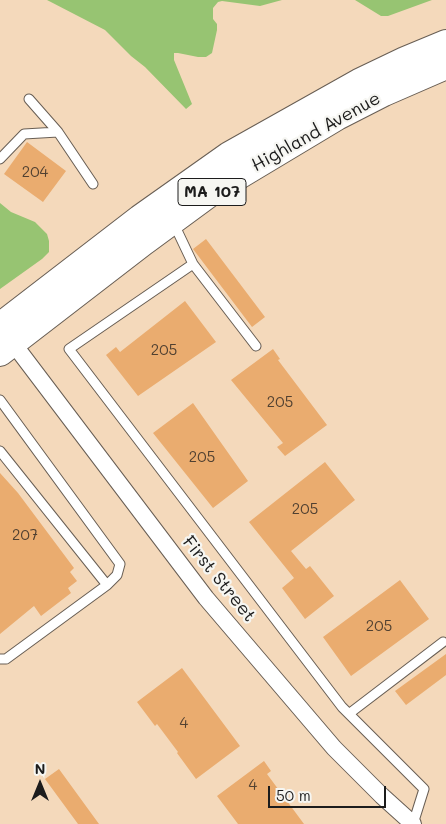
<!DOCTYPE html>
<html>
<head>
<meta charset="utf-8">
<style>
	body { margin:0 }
	#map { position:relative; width:446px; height:824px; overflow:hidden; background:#f4d9bb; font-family:Mali,sans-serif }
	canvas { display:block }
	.north { position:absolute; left:15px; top:759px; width:50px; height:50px; -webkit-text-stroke:4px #f6f6f2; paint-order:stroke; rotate:0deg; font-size:14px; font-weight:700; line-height:20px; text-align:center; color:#1c1c1c }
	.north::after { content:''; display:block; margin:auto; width:18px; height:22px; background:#1c1c1c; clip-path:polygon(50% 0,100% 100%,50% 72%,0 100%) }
	.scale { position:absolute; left:268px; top:786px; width:118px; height:22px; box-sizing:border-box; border:2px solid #1c1c1c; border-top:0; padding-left:6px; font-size:15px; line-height:18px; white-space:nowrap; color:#1c1c1c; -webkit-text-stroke:4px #f6f6f2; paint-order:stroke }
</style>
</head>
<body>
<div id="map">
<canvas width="446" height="824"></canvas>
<div class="north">N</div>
<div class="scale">50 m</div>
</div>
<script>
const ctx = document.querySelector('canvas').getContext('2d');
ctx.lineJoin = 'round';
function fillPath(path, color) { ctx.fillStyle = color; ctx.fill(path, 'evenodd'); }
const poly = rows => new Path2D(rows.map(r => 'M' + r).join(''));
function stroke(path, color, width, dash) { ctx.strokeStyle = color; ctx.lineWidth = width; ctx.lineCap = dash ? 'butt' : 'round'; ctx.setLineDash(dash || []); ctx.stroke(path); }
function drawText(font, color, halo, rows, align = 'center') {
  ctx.font = font + ' Mali,sans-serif'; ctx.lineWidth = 4.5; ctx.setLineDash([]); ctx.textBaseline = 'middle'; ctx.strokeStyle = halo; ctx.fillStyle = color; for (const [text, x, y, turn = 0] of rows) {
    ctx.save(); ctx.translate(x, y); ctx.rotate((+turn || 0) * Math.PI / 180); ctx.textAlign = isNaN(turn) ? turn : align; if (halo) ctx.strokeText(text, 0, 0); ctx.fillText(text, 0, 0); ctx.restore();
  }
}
fillPath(poly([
	[47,0,282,0,260,6,222,1,218,2,213,8,213,19,217,24,217,30,212,53,206,57,198,57,178,53,174,53,174,60,192,104,186,109,145,67,131,56,105,30],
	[355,0,432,0,388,16,381,16],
	[0,203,11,212,35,222,47,234,49,241,49,252,42,259,0,289]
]), '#97c472');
fillPath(poly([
	[27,142,66,171,43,202,4,174],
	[206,239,265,317,252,327,193,249],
	[185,301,216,342,138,396,106,355,116,347,120,352],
	[273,349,280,359,278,360,327,425,285,456,277,447,283,443,231,380],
	[193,403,248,481,213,508,153,433],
	[325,462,355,500,291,551,306,569,310,566,334,596,305,619,282,588,294,578,249,522],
	[0,473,18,493,74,568,70,572,77,581,68,588,71,593,41,616,34,606,0,634],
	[400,580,429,619,351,676,323,637],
	[446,654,446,675,406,705,395,691],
	[182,668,240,746,196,779,177,753,178,752,157,724,155,726,137,702],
	[264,761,271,771,267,774,304,824,238,824,217,796],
	[59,769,99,824,78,824,45,779]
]), '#eaac6f');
const service = poly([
	[29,99,58,132,93,184],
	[0,159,24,134,58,132],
	[174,224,193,264,69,349,342,707,424,789,413,824],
	[193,264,256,346],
	[0,400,120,564,117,575,107,585,6,659,0,659],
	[0,451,107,585],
	[350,713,443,642]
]);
const minor = poly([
	[13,343,206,598,334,748,382,796,413,824]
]);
const primary = poly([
	[0,326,140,218,229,155,359,82,405,60,446,43],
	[0,353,144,242,212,192,337,117,384,93,446,66]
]);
stroke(service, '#685e54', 11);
stroke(minor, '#685e54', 18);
stroke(primary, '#685e54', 28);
stroke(service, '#fff', 9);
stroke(minor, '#fff', 16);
stroke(primary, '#fff', 26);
drawText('15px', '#504031', null, [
	["204",35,172],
	["205",164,350],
	["205",280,402],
	["205",202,457],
	["205",305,509],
	["207",25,535],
	["205",379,626],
	["4",184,723],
	["4",253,785]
]);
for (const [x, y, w] of [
	[212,192,68]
]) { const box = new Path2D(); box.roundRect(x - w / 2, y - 13.5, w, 27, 4); ctx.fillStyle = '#f6f6f2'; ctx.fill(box); stroke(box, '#1c1c1c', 1); }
drawText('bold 16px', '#1c1c1c', null, [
	["MA 107",212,192]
]);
drawText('18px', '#1c1c1c', '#f6f6f2', [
	["Highland Avenue",316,132,-29],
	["First Street",219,579,51]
]);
</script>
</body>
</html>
